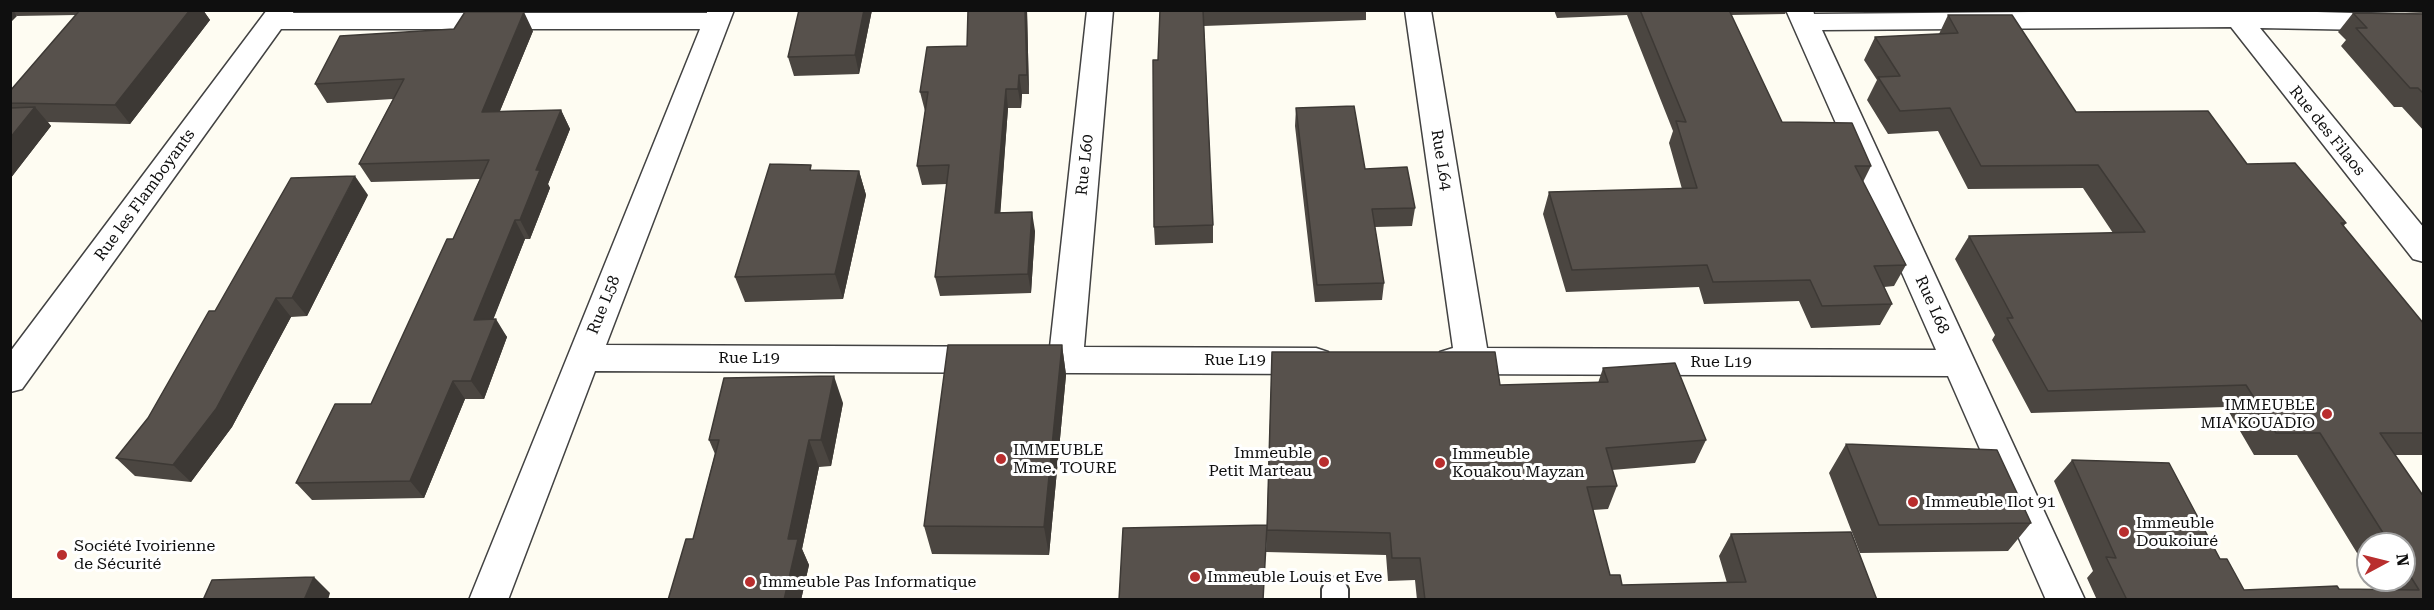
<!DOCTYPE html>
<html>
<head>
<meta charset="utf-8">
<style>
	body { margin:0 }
	#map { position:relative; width:2434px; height:610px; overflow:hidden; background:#fefcf2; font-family:"Roboto Serif",serif }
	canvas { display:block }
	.frame { position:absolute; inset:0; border:12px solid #0f0f0f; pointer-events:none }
	.north { position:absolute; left:2356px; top:532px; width:60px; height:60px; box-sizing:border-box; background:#fff; border:2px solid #9f9f9f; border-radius:50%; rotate:83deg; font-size:16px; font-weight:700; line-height:24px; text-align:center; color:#0f0f0f }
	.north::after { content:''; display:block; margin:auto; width:21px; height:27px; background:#b92e2e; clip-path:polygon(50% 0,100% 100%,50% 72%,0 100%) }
</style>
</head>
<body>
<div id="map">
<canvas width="2434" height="610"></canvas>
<div class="frame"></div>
<div class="north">N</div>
</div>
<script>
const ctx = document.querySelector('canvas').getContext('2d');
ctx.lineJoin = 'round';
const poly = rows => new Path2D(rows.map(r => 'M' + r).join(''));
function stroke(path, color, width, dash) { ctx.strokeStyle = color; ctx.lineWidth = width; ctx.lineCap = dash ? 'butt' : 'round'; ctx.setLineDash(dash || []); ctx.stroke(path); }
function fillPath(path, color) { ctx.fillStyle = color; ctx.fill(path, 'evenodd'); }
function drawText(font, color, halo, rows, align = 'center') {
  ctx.font = font + ' "Roboto Serif",serif'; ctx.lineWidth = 6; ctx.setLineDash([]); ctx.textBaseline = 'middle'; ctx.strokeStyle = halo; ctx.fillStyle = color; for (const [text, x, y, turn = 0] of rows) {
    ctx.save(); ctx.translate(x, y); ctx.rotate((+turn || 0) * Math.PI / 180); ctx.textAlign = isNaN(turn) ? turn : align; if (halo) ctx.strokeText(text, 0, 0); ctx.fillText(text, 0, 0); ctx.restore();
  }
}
const lane = poly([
	[1335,577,1344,581,1348,589,1348,600,1322,600,1322,589,1326,581,1335,577]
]);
const street = poly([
	[267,10,294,10,293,13,707,13,707,10,734,10,606,345,1050,347,1087,10,1113,10,1084,347,1316,348,1328,352,1333,361,1328,370,1316,374,595,371,508,600,469,600,700,29,281,29,22,389,10,392,10,352,267,10],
	[1405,10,1431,10,1487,348,1936,350,1786,10,1813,10,1814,14,2246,10,2424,15,2424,31,2260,28,2424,228,2424,262,2413,259,2231,27,1822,30,2085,600,2046,600,1948,376,1452,374,1440,370,1435,361,1440,352,1453,348,1405,10]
]);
stroke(lane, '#424242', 4);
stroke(street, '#424242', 3);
fillPath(lane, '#fff');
fillPath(street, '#fff');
fillPath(poly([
	[10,10,203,10,210,20,130,124,48,122,51,126,10,179,10,91,76,15,17,16],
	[484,10,542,10,484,11],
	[799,10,872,10,859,74,794,76,788,57],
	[1027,10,1029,94,1022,94,1021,108,1008,108,1000,213,1035,231,1031,293,940,296,935,277,947,184,922,185,917,166,925,111,920,92,967,46],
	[1160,10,1366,10,1366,20,1204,26,1213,225,1213,243,1155,245,1154,227],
	[1554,10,1787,10,1785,14,1731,15,1782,122,1871,166,1863,182,1906,265,1894,286,1884,287,1892,304,1880,325,1811,328,1799,301,1704,304,1699,287,1566,292,1543,214,1549,192,1682,189,1669,143,1673,131,1627,15,1557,18],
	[2339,10,2424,10,2424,13],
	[2353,13,2424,14,2424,131,2402,107,2394,107,2341,46,2346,40,2338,32],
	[1948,15,2076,112,2247,164,2346,223,2343,227,2424,324,2424,455,2395,455,2424,600,2097,600,2087,578,2093,571,2054,481,2072,460,2220,559,2244,590,2379,590,2374,580,2404,580,2404,544,2368,544,2368,571,2297,455,2254,455,2226,407,2031,413,1992,340,1995,335,1955,259,1969,236,2113,233,2083,188,1968,189,1938,131,1888,134,1867,100,1877,80,1864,60,1875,37,1939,34],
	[533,31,500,111,561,110,570,129,548,184,550,188,530,239,525,239,493,319,507,337,484,399,465,399,424,498,312,500,296,483,371,404,453,239,480,179,371,182,359,164,393,99,327,103,315,84],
	[1296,108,1365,169,1415,208,1412,226,1375,227,1384,283,1382,300,1315,302,1295,126],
	[813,170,859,171,866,195,843,299,745,302,735,277],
	[368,195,307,316,291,317,232,427,191,482,135,476,116,458,148,418,215,311],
	[1062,345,1066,375,1049,555,932,554,924,526],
	[1272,352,1500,385,1598,383,1603,368,1706,440,1695,463,1612,470,1617,486,1608,509,1593,510,1610,575,1622,585,1727,583,1719,556,1731,534,1877,600,1417,600,1415,580,1388,581,1386,555,1266,552],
	[843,403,831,466,819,467,802,549,809,565,801,600,668,600,693,539,715,454,709,440],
	[1846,444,2031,523,2008,551,1860,553,1829,473]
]), '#4b4641');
fillPath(poly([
	[10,10,13,10,17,16,10,23],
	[190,10,203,10,210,20,130,124,115,105],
	[864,10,872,10,859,74,855,55],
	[1025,10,1027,10,1029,94,1027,75],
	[524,12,533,31,492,130,482,112],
	[1019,75,1022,94,1021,108,1018,89],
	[1006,89,1008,108,999,232,995,213],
	[35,107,51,126,10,179,10,138],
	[561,110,570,129,548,184,550,188,530,239,520,220,536,170],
	[859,171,866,195,843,299,835,274],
	[355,176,368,195,307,316,292,298],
	[1032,212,1035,231,1031,293,1028,274],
	[515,220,525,239,486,338,474,320],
	[276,298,291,317,232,427,191,482,173,465],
	[496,319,507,337,484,399,471,381],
	[1062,345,1066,375,1049,555,1044,527],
	[834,376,843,403,831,466,821,440],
	[453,381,465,399,424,498,410,481],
	[809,440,819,467,802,549,809,565,801,600,784,600,788,539],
	[314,577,330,593,328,600,304,600]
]), '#3d3935');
const building = poly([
	[80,10,190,10,115,105,10,103,10,91,80,10],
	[799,10,864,10,855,55,788,57,799,10],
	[968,10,1025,10,1027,75,1019,75,1018,89,1006,89,995,213,1032,212,1028,274,935,277,949,165,917,166,928,92,920,92,927,47,967,46,968,10],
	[1160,10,1203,10,1213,225,1154,227,1153,60,1158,60,1160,10],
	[1640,10,1729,10,1782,122,1852,123,1871,166,1855,166,1906,265,1874,266,1892,304,1822,306,1810,280,1713,282,1707,265,1572,270,1549,192,1697,188,1676,121,1686,122,1640,10],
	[465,12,524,12,482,112,561,110,536,170,540,170,520,220,515,220,474,320,496,319,471,381,453,381,410,481,296,483,335,404,371,404,447,239,453,239,489,160,359,164,404,79,315,84,340,36,454,29,465,12],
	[2353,13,2424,14,2424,94,2418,88,2410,88,2356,28,2367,28,2353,13],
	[1948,15,2012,15,2076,112,2208,111,2247,164,2295,163,2346,223,2341,223,2424,324,2424,433,2380,433,2424,497,2424,600,2127,600,2106,557,2116,558,2072,460,2169,463,2220,559,2227,559,2244,590,2337,586,2339,589,2419,590,2404,566,2404,544,2390,544,2320,433,2276,433,2246,385,2048,391,2007,318,2013,318,1969,236,2145,232,2098,165,1981,166,1950,108,1900,111,1878,77,1900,76,1875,37,1958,33,1948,15],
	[1354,106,1365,169,1407,167,1415,208,1372,209,1384,283,1317,285,1296,108,1354,106],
	[35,107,10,138,10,108,35,107],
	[770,164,811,165,810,170,859,171,835,274,735,277,770,164],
	[355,176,292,298,276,298,216,409,173,465,116,458,148,418,209,311,215,311,291,178,355,176],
	[948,345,1062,345,1044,527,924,526,948,345],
	[1272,352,1495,352,1500,385,1608,382,1603,368,1675,363,1706,440,1606,448,1617,486,1587,487,1610,575,1620,575,1622,585,1746,582,1731,534,1851,532,1877,600,1425,600,1420,558,1392,558,1390,533,1267,530,1272,352],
	[834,376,821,440,809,440,788,539,798,539,784,600,668,600,686,539,693,539,719,440,709,440,724,378,834,376],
	[1846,444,1997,450,2031,523,1879,525,1846,444],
	[1267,525,1263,600,1119,600,1123,528,1267,525],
	[314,577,304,600,203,600,212,580,314,577]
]);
fillPath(building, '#57514c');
stroke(building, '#3d3935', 1.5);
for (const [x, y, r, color] of [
	[2327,414,6,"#b92e2e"],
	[1001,459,6,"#b92e2e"],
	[1324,462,6,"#b92e2e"],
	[1440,463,6,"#b92e2e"],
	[1913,502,6,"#b92e2e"],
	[2124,532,6,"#b92e2e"],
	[62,555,6,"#b92e2e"],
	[1195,577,6,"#b92e2e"],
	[750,582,6,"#b92e2e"]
]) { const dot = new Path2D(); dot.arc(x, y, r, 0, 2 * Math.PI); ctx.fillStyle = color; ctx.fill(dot); stroke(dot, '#fff', 2); }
drawText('16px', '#0f0f0f', '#fff', [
	["Rue des Filaos",2327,131,51],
	["Rue L64",1441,160,81],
	["Rue L60",1085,165,-84],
	["Rue les Flamboyants",145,195,-54],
	["Rue L58",604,305,-68],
	["Rue L68",1932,305,66],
	["Rue L19",749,358],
	["Rue L19",1235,360],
	["Rue L19",1721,362]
]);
drawText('16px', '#0f0f0f', '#fff', [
	["IMMEUBLE",2315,405,"right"],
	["MIA KOUADIO",2315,423,"right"],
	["IMMEUBLE",1013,450],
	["Mme. TOURE",1013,468],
	["Immeuble",1312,453,"right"],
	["Petit Marteau",1312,471,"right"],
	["Immeuble",1452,454],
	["Kouakou Mayzan",1452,472],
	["Immeuble Ilot 91",1925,502],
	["Immeuble",2136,523],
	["Doukoiuré",2136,541],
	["Société Ivoirienne",74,546],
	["de Sécurité",74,564],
	["Immeuble Louis et Eve",1207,577],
	["Immeuble Pas Informatique",762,582]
], 'left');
</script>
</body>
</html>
